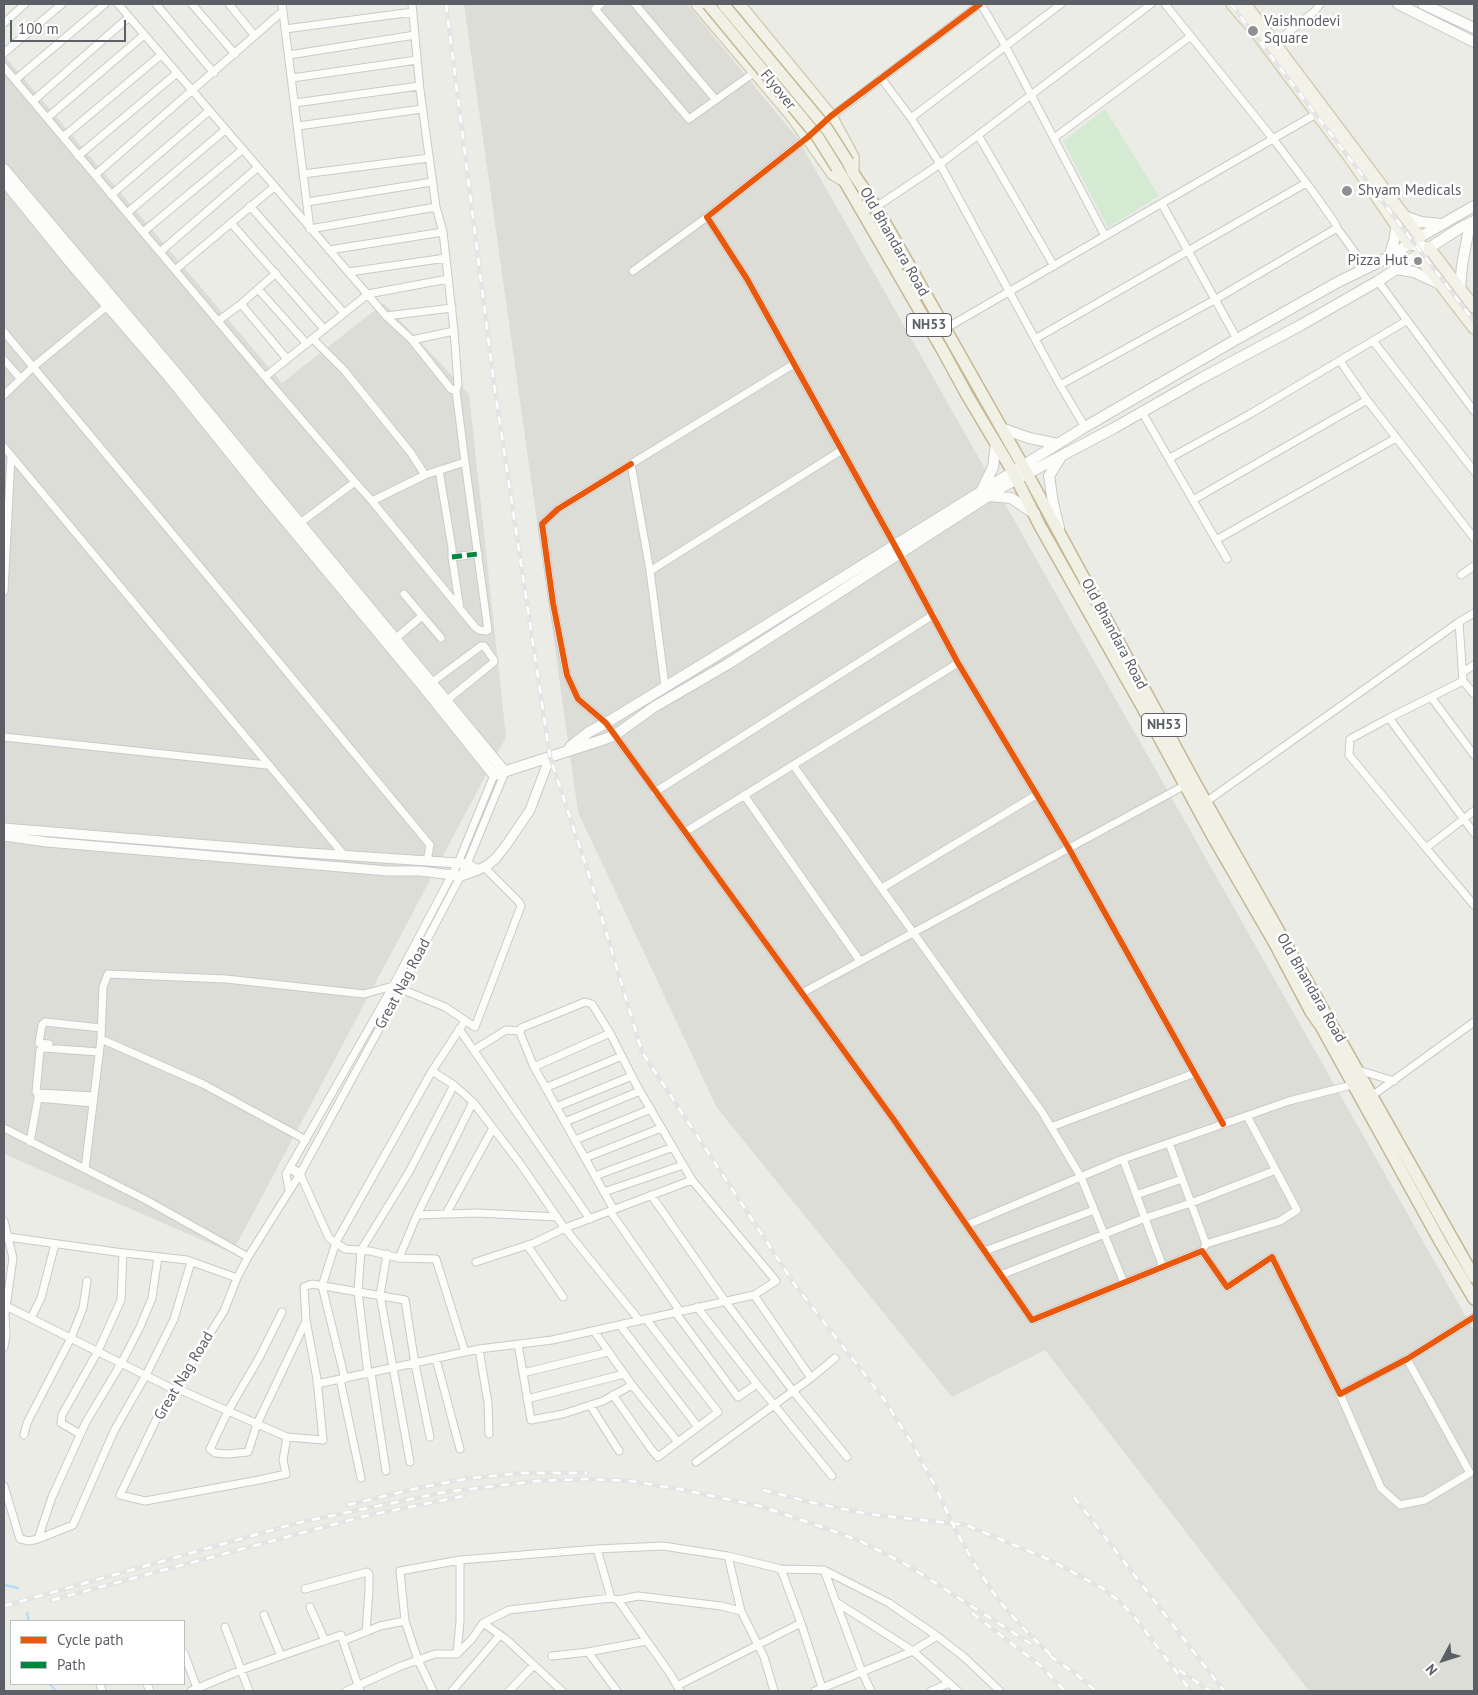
<!DOCTYPE html>
<html>
<head>
<meta charset="utf-8">
<style>
	body { margin:0 }
	#map { position:relative; width:1478px; height:1695px; overflow:hidden; background:#ecece7; font-family:"PT Sans",sans-serif }
	canvas { display:block }
	.frame { position:absolute; inset:0; border:5px solid #5c6066; pointer-events:none }
	.legend { position:absolute; left:10px; top:1620px; width:175px; height:65px; box-sizing:border-box; background:#fff; border:1px solid #bebfc2; margin:0; padding:6px 9px; list-style:none; font-size:15px; color:#5c6066 }
	.legend li { display:flex; align-items:center; gap:10px; height:25px }
	.legend b { width:25px; border:1px solid #bebfc2 }
	.north { position:absolute; left:1418px; top:1635px; width:50px; height:50px; -webkit-text-stroke:4px #fff; paint-order:stroke; rotate:230deg; font-size:14px; font-weight:700; line-height:20px; text-align:center; color:#5c6066 }
	.north::after { content:''; display:block; margin:auto; width:18px; height:22px; background:#5c6066; clip-path:polygon(50% 0,100% 100%,50% 72%,0 100%) }
	.scale { position:absolute; left:10px; top:20px; width:116px; height:22px; box-sizing:border-box; border:2px solid #5c6066; border-top:0; padding-left:6px; font-size:15px; line-height:18px; white-space:nowrap; color:#5c6066; -webkit-text-stroke:4px #fff; paint-order:stroke }
</style>
</head>
<body>
<div id="map">
<canvas width="1478" height="1695"></canvas>
<div class="frame"></div>
<ul class="legend">
<li><b style="height:6px;background:#e8590c"></b>Cycle path</li>
<li><b style="height:6px;background:#00873e"></b>Path</li>
</ul>
<div class="north">N</div>
<div class="scale">100 m</div>
</div>
<script>
const ctx = document.querySelector('canvas').getContext('2d');
ctx.lineJoin = 'round';
function fillPath(path, color) { ctx.fillStyle = color; ctx.fill(path, 'evenodd'); }
const poly = rows => new Path2D(rows.map(r => 'M' + r).join(''));
function stroke(path, color, width, dash) { ctx.strokeStyle = color; ctx.lineWidth = width; ctx.lineCap = dash ? 'butt' : 'round'; ctx.setLineDash(dash || []); ctx.stroke(path); }
function drawText(font, color, halo, rows, align = 'center') {
  ctx.font = font + ' "PT Sans",sans-serif'; ctx.lineWidth = 5; ctx.setLineDash([]); ctx.textBaseline = 'middle'; ctx.strokeStyle = halo; ctx.fillStyle = color; for (const [text, x, y, turn = 0] of rows) {
    ctx.save(); ctx.translate(x, y); ctx.rotate((+turn || 0) * Math.PI / 180); ctx.textAlign = isNaN(turn) ? turn : align; if (halo) ctx.strokeText(text, 0, 0); ctx.fillText(text, 0, 0); ctx.restore();
  }
}
fillPath(poly([
	[464,4,687,4,798,139,1474,1331,1474,1691,1309,1691,1045,1350,952,1397,717,1108,578,812],
	[4,55,282,383,384,303,469,394,506,737,232,1253,4,1154]
]), '#ddddd8');
fillPath(poly([
	[1105,109,1159,196,1108,228,1063,141]
]), '#d4ead2');
stroke(poly([
	[4,1585,18,1588],
	[27,1613,29,1621],
	[50,1684,56,1691]
]), '#badbf8', 2.5);
const minor = poly([
	[118,4,386,316,412,340,451,389,456,391,458,385,454,331],
	[156,4,214,73],
	[192,4,235,54],
	[229,4,255,36],
	[282,4,310,229,436,207],
	[601,4,595,9,689,119,755,72],
	[635,4,715,99],
	[1061,4,911,118,940,164,1151,4],
	[4,23,25,4],
	[285,29,413,12],
	[1275,43,1315,11,1320,4],
	[4,53,62,4],
	[289,55,415,35],
	[4,67,265,377,355,482],
	[292,78,417,60],
	[881,78,911,118],
	[15,80,105,4],
	[33,101,129,17],
	[295,103,419,86],
	[47,118,144,35],
	[828,119,980,4],
	[298,126,422,109],
	[978,135,1054,266],
	[809,136,707,217,747,279,895,546,958,663,1068,847,1223,1124],
	[63,137,161,55],
	[1054,138,1191,36],
	[78,156,177,73],
	[303,174,429,158],
	[95,175,283,11],
	[111,195,209,111],
	[307,202,432,182],
	[1162,204,1237,339],
	[250,206,344,313],
	[876,207,940,164,1035,339,1306,183],
	[127,213,225,130],
	[231,223,324,329],
	[1337,228,1367,269],
	[143,232,242,150],
	[1105,236,1316,114],
	[329,250,443,232],
	[160,252,257,168],
	[175,270,274,187],
	[633,271,707,217],
	[349,272,446,258],
	[1378,281,1474,411],
	[258,289,307,344],
	[241,304,287,359],
	[386,316,452,308],
	[218,321,241,304,276,273],
	[943,330,1105,236,1006,47,981,4],
	[4,332,221,592,430,845,427,861],
	[313,339,344,370,411,453,425,475],
	[1035,339,1060,385,1085,427],
	[412,340,454,331,443,232,436,207,420,90,412,4],
	[1373,341,1474,471],
	[4,360,21,379],
	[1340,361,1367,400,1474,538],
	[265,377,368,294,448,279],
	[1060,385,1216,299,1337,228,1335,223,1314,193,1274,140,1165,4],
	[4,395,33,367,107,306],
	[1142,412,1227,559],
	[4,447,344,855],
	[1170,458,1250,414,1406,321],
	[631,464,558,509,542,524,553,603,567,675,578,699,606,723,894,1120,1032,1320,1202,1251,1227,1287,1272,1257,1340,1394,1407,1359,1474,1317],
	[439,470,452,548,452,557,460,609],
	[1193,500,1367,400],
	[372,501,475,627,479,630,486,631,488,630,465,462],
	[296,526,355,482,372,501,425,475,465,462,456,391],
	[1216,540,1396,438],
	[452,557,478,554],
	[650,571,842,450],
	[1461,575,1474,566],
	[4,591,11,456],
	[404,594,441,638],
	[1459,622,1463,681,1389,718,1474,833],
	[395,639,422,616],
	[1463,672,1474,665],
	[1463,681,1474,694],
	[431,683,481,646,484,646,494,660,494,662,446,701],
	[665,686,650,571,631,464,794,364],
	[1431,697,1474,755],
	[1389,718,1350,739,1349,755,1426,848,1474,811],
	[4,737,267,765],
	[793,765,1042,1112,1081,1177,1124,1283],
	[655,792,933,615],
	[744,795,860,961],
	[1203,804,1459,622,1474,613],
	[685,832,958,663],
	[1426,848,1474,905],
	[882,888,1036,795],
	[401,989,445,1007,475,1027,521,906,519,902,484,867],
	[802,993,1189,783],
	[459,1029,590,1219],
	[101,1039,103,987,108,974,226,979,364,994,393,986],
	[49,1044,39,1043,42,1025,45,1022,101,1028],
	[474,1050,506,1030,520,1031],
	[534,1067,610,1033],
	[1358,1070,1394,1081],
	[432,1071,454,1085,473,1102,519,1162,563,1226,639,1320],
	[545,1088,622,1056],
	[94,1096,37,1093,36,1092,40,1050,44,1048,99,1052],
	[1369,1098,1474,1022],
	[556,1107,632,1076],
	[565,1122,640,1091],
	[1051,1127,1195,1073],
	[4,1128,146,1200,248,1257],
	[575,1140,651,1109],
	[30,1142,38,1098,93,1103],
	[1169,1143,1206,1244,1205,1246],
	[585,1158,661,1128],
	[1123,1159,1163,1267],
	[85,1169,101,1039,203,1084,306,1140],
	[300,1174,329,1238,345,1249,370,1251,399,1258,436,1259,465,1352],
	[595,1176,673,1147],
	[289,1191,286,1174,393,986,458,863,494,775],
	[604,1192,683,1165],
	[651,1195,725,1301,793,1391,847,1457],
	[1136,1195,1182,1179],
	[614,1210,534,1067,520,1033,521,1028,585,1002,592,1004,610,1033,637,1086,692,1180],
	[610,1211,680,1311],
	[446,1214,493,1128],
	[417,1215,477,1213,557,1217],
	[4,1221,13,1258,5,1314,6,1335,4,1347],
	[967,1225,1123,1159,1289,1101,1356,1084],
	[8,1237,116,1252,187,1260,237,1278],
	[1206,1244,1280,1221,1297,1210,1247,1116],
	[527,1245,563,1297],
	[985,1251,1094,1210],
	[387,1254,380,1295,410,1462],
	[399,1258,417,1215,473,1102],
	[476,1262,534,1243,565,1228,692,1180,776,1281,754,1295],
	[1001,1275,1145,1218,1191,1203,1276,1170],
	[6,1306,175,1390],
	[697,1307,757,1384,832,1476],
	[282,1312,259,1358,228,1411,210,1449,215,1453,227,1454,248,1452,257,1424,306,1321],
	[675,1312,738,1397,757,1384],
	[31,1318,41,1298,55,1244],
	[646,1319,718,1412,678,1442],
	[620,1325,698,1427],
	[518,1344,531,1420,563,1414,603,1401,632,1385,594,1331],
	[479,1349,488,1403,489,1434],
	[436,1359,460,1449],
	[371,1373,386,1471],
	[523,1373,608,1352],
	[368,1374,358,1292,361,1250,409,1172,454,1085],
	[811,1378,835,1358],
	[340,1379,361,1478],
	[345,1379,322,1286,336,1242,432,1071,465,1021],
	[317,1384,479,1349,552,1340,754,1295,811,1378,696,1462],
	[176,1388,287,1437,283,1460,286,1474,259,1480,145,1501,120,1495,157,1418,176,1388,224,1311,237,1278,248,1257,300,1174,401,989,467,864,505,772],
	[1340,1394,1381,1488,1400,1505,1425,1500,1470,1473,1407,1359],
	[613,1395,651,1449,658,1457,678,1442,632,1385],
	[527,1399,624,1374],
	[590,1405,619,1451],
	[80,1434,61,1423,62,1415,98,1351,121,1300,123,1253],
	[24,1435,27,1423,71,1338,83,1308,87,1281],
	[287,1437,323,1440,317,1379,306,1320,304,1287,312,1284,405,1300,415,1364,430,1437],
	[4,1486,20,1539,29,1541,38,1539,52,1497,86,1422,122,1362,140,1327,152,1298,158,1257],
	[38,1539,73,1525,114,1431,146,1375,174,1319,191,1262],
	[597,1549,663,1546,728,1556,781,1569,801,1623,823,1691],
	[728,1556,741,1611],
	[781,1569,824,1570,889,1603,937,1636,913,1651,836,1602],
	[824,1570,862,1672,871,1691],
	[305,1589,367,1572,369,1574,369,1590,366,1632],
	[618,1600,671,1675,680,1691],
	[310,1607,325,1641],
	[264,1615,281,1656],
	[483,1623,506,1639,562,1691],
	[225,1627,249,1691],
	[937,1636,964,1657,1000,1691],
	[343,1641,380,1626,405,1621],
	[588,1652,617,1691],
	[184,1653,198,1691],
	[457,1654,460,1621,460,1560,597,1549,611,1598],
	[552,1656,588,1652,647,1641],
	[100,1684,102,1691],
	[147,1684,150,1691],
	[677,1686,801,1623],
	[191,1691,241,1670,341,1635,360,1691],
	[346,1691,401,1666,435,1654,457,1654,472,1639,483,1623,509,1610,611,1598,618,1600,638,1596,721,1606,741,1611,764,1657,774,1691],
	[433,1691,418,1660,405,1621,400,1571,460,1560],
	[452,1691,500,1635],
	[509,1691,534,1665],
	[815,1691,913,1651,958,1691],
	[931,1691,949,1683]
]);
const tertiary = poly([
	[4,828,293,852,458,863,467,864,478,870],
	[4,836,47,842,388,871,420,871,461,876,478,870,488,865,496,858,507,844,530,810,550,757],
	[290,1168,300,1174]
]);
const secondary = poly([
	[1398,4,1474,42],
	[1423,4,1474,28],
	[4,169,176,373,505,772],
	[4,181,73,266,169,377,264,495,421,684,494,775,605,739,615,735,654,707,728,664,1004,486,1114,428,1200,379,1301,325,1378,281,1460,228,1474,221],
	[1404,216,1421,222,1441,224],
	[1419,244,1420,237,1474,206],
	[1389,257,1394,241,1397,225],
	[1396,269,1414,272,1440,284],
	[1460,289,1462,265,1470,223],
	[1001,428,1029,438,1058,444],
	[981,492,993,467,996,443],
	[989,496,1011,498,1035,514],
	[1059,528,1053,503,1049,476,1062,455],
	[570,747,589,732,606,723,747,637,1085,427,1237,339,1338,282,1389,257,1409,244,1429,248]
]);
const primary = poly([
	[697,4,791,115,833,174,843,180],
	[739,4,831,116,853,157,853,173],
	[1232,4,1256,32,1351,159,1409,244],
	[1245,4,1420,237],
	[1429,248,1474,307],
	[1418,255,1474,328]
]);
const trunk = poly([
	[848,162,853,173,876,207,1023,466,1194,781,1474,1277],
	[837,168,943,351,967,395,1013,472,1040,526,1152,724,1212,835,1274,942,1311,1012,1321,1026,1441,1243,1474,1299]
]);
stroke(minor, '#c9cac9', 9);
stroke(tertiary, '#c9cac9', 11);
stroke(secondary, '#c8c9c8', 12);
stroke(primary, '#d5ceb4', 14);
stroke(trunk, '#c5b893', 14);
stroke(minor, '#fcfcfb', 7);
stroke(tertiary, '#fcfcfb', 9);
stroke(secondary, '#fcfcfb', 10);
stroke(primary, '#f3f2e8', 11);
stroke(trunk, '#f1f0e4', 11);
const rail = poly([
	[446,4,494,384,550,757,589,875,642,1052,795,1285,883,1398,913,1445,935,1486,957,1533,977,1568,999,1601,1026,1631,1055,1659],
	[1231,4,1474,321],
	[763,1490,814,1503,868,1514,966,1525,1050,1560,1102,1588,1118,1600,1133,1615,1191,1691],
	[1074,1497,1224,1691],
	[348,1505,418,1488,470,1478,523,1473,587,1473],
	[52,1600,365,1516,464,1496],
	[4,1606,297,1523,445,1492,537,1481,588,1479,630,1481,679,1489,760,1506,831,1530,862,1542,907,1565,1031,1644],
	[972,1613,1042,1667,1065,1691],
	[1050,1656,1076,1674,1096,1691],
	[1179,1670,1210,1691]
]);
stroke(rail, '#e3e4e3', 4.5);
stroke(rail, '#fff', 2.5, [8]);
const trunkBridge = poly([
	[708,4,817,136,837,168],
	[723,4,827,129,848,162]
]);
stroke(trunkBridge, '#c5b893', 14, []);
stroke(trunkBridge, '#f1f0e4', 11);
stroke(poly([
	[452,557,478,554]
]), '#00873e', 5, [10, 5]);
stroke(poly([
	[980,4,831,116,808,137,707,217,747,279,895,546,958,663,1068,847,1223,1124],
	[631,464,558,509,542,524,553,603,567,675,578,699,606,723,894,1120,1032,1320,1202,1251,1227,1287,1272,1257,1340,1394,1407,1359,1474,1317]
]), '#e8590c', 6);
for (const [x, y, r, color] of [
	[1253,31,6,"#8e9193"],
	[1347,191,6,"#8e9193"],
	[1418,261,5,"#8e9193"]
]) { const dot = new Path2D(); dot.arc(x, y, r, 0, 2 * Math.PI); ctx.fillStyle = color; ctx.fill(dot); stroke(dot, '#fff', 2); }
for (const [x, y, w] of [
	[929,325,45],
	[1164,725,45]
]) { const box = new Path2D(); box.roundRect(x - w / 2, y - 11.5, w, 23, 4); ctx.fillStyle = '#fff'; ctx.fill(box); stroke(box, '#5c6066', 1); }
drawText('bold 14px', '#5c6066', null, [
	["NH53",929,325],
	["NH53",1164,725]
]);
drawText('15px', '#5c6066', '#fff', [
	["Vaishnodevi",1264,22],
	["Square",1264,39],
	["Shyam Medicals",1358,191],
	["Pizza Hut",1408,261,"right"]
], 'left');
drawText('15px', '#5c6066', '#fff', [
	["Flyover",778,90,51],
	["Old Bhandara Road",894,242,60],
	["Old Bhandara Road",1114,634,62],
	["Great Nag Road",403,984,-62],
	["Old Bhandara Road",1311,988,60],
	["Great Nag Road",184,1376,-59]
]);
</script>
</body>
</html>
